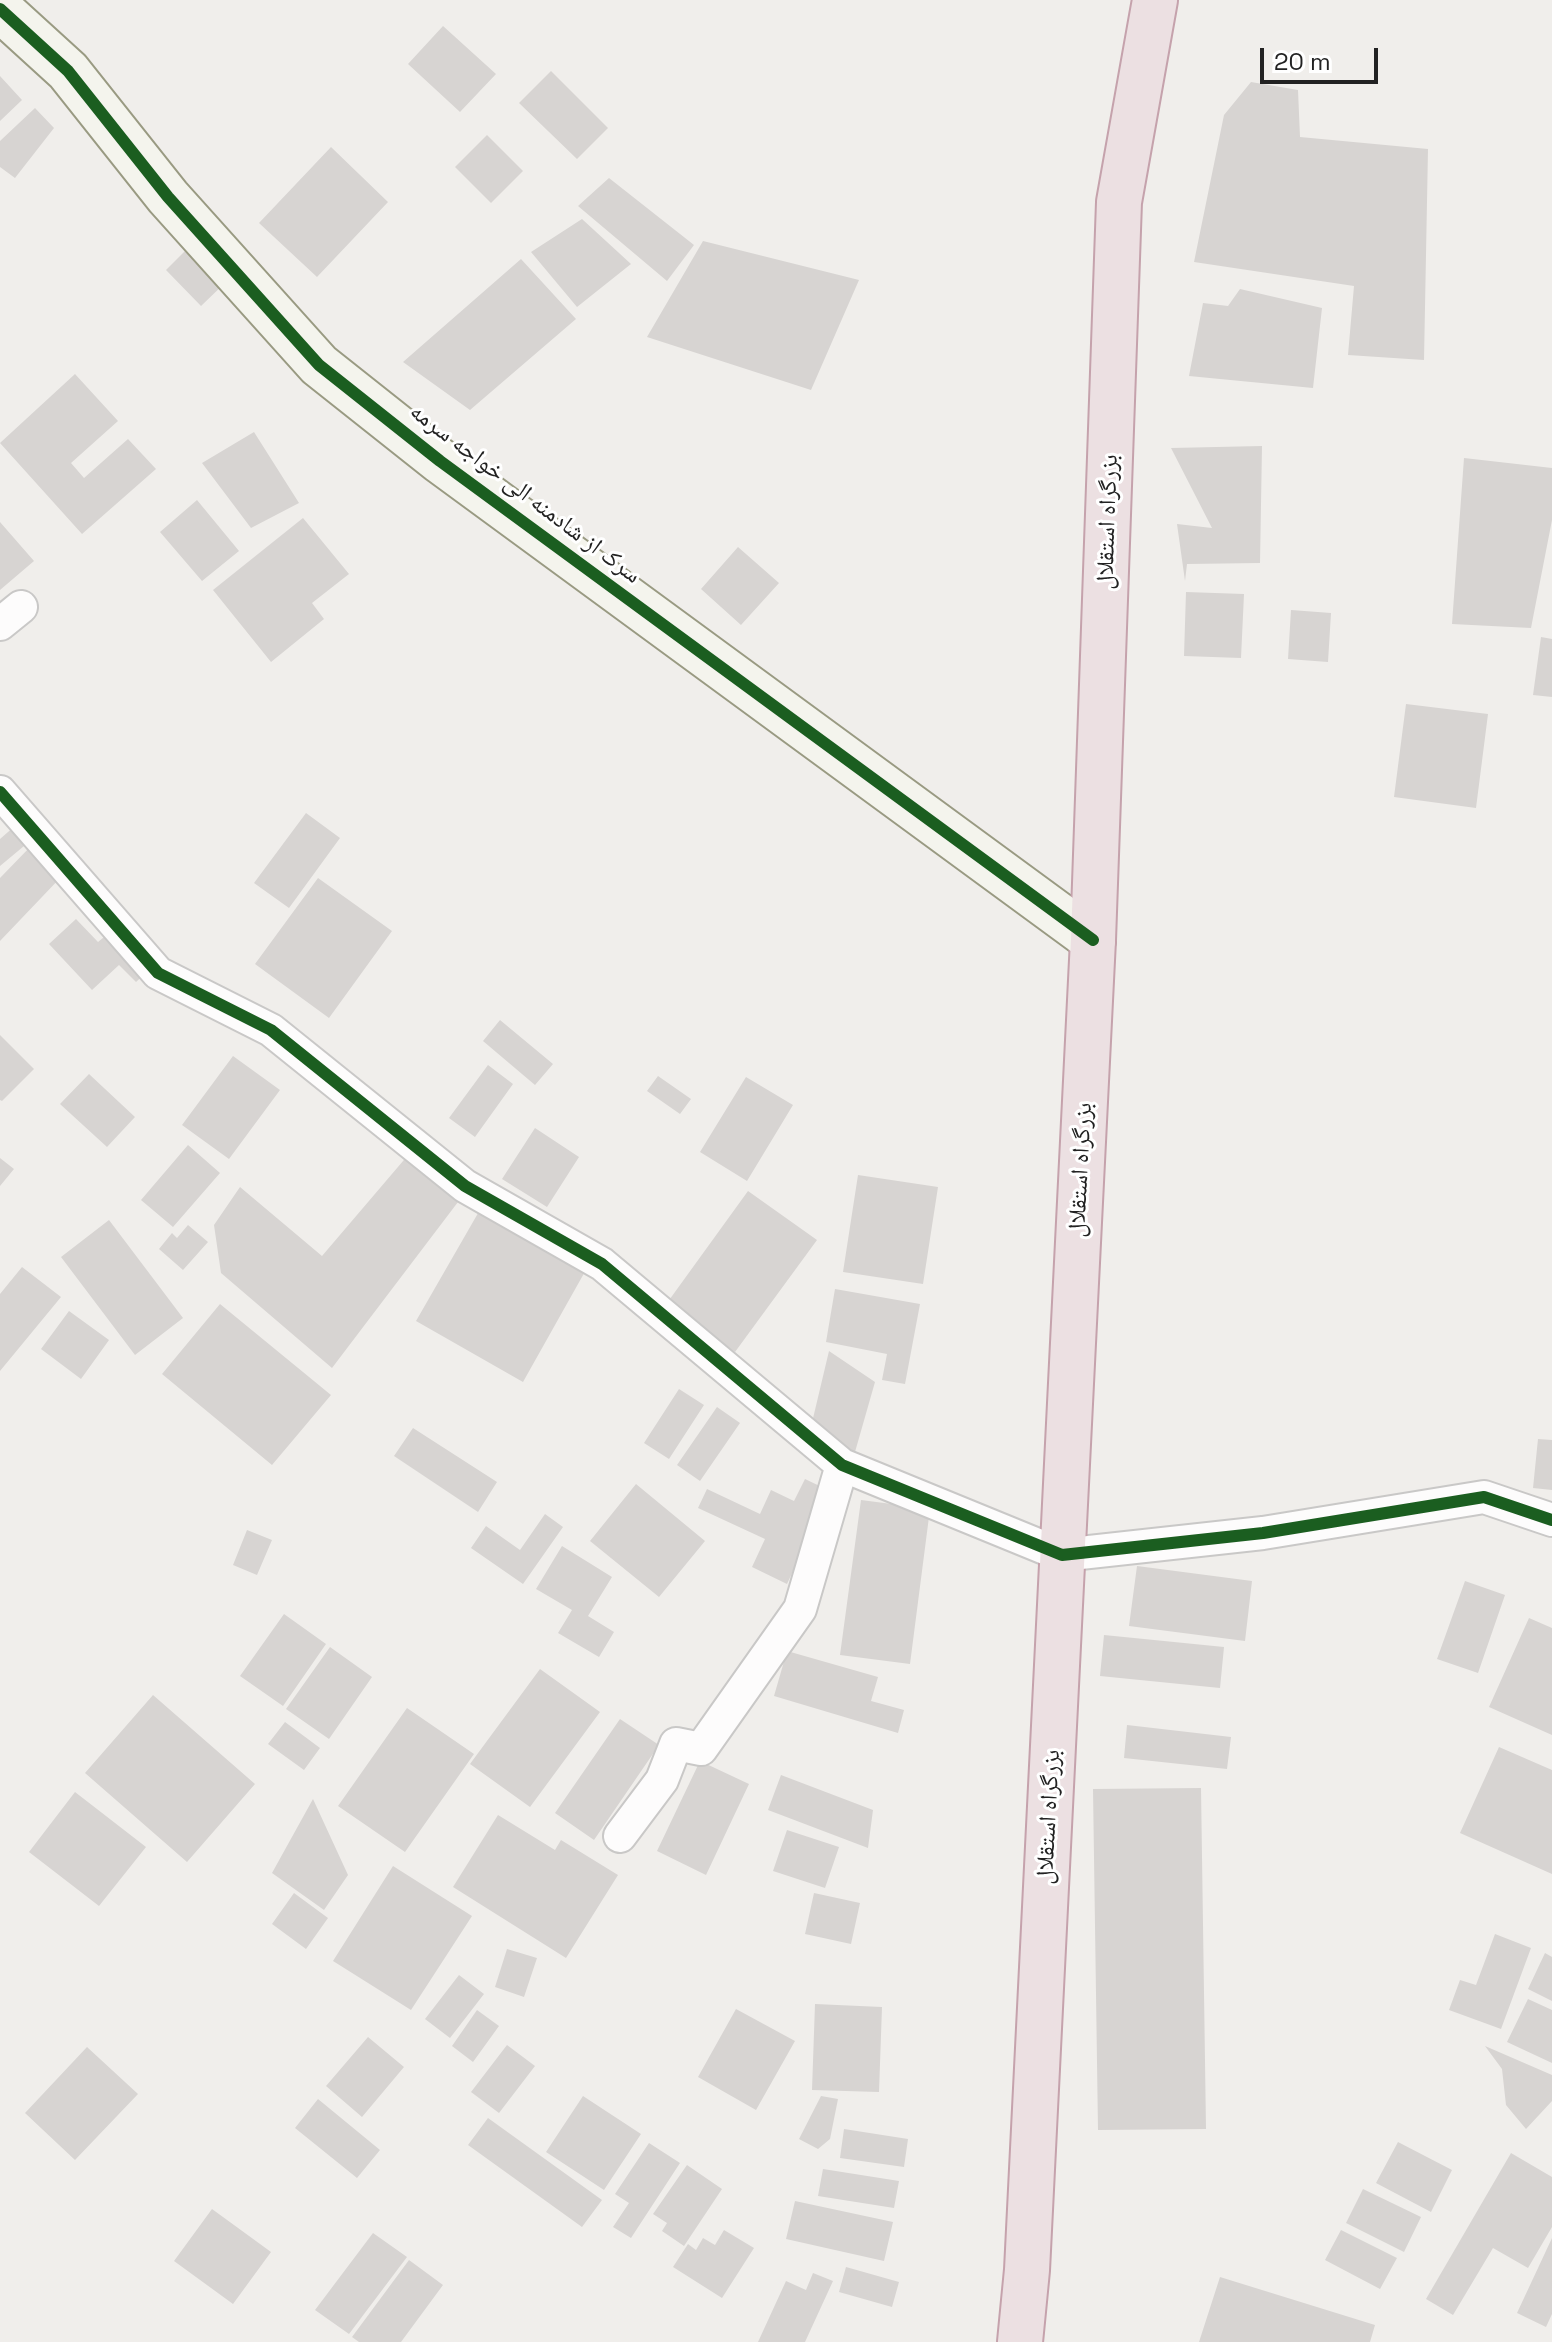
<!DOCTYPE html>
<html>
<head>
<meta charset="utf-8">
<style>
	body { margin:0 }
	#map { position:relative; width:1552px; height:2342px; overflow:hidden; background:#f0eeeb; font-family:"Space Grotesk",sans-serif }
	canvas { display:block }
	.scale { position:absolute; left:1260px; top:48px; width:118px; height:36px; box-sizing:border-box; border:4px solid #222; border-top:0; padding-left:10px; font-size:24px; line-height:28px; white-space:nowrap; color:#222; -webkit-text-stroke:6px #fff; paint-order:stroke }
</style>
</head>
<body>
<div id="map">
<canvas width="1552" height="2342"></canvas>
<div class="scale">20 m</div>
</div>
<script>
const ctx = document.querySelector('canvas').getContext('2d');
ctx.lineJoin = 'round';
function fillPath(path, color) { ctx.fillStyle = color; ctx.fill(path, 'evenodd'); }
const poly = rows => new Path2D(rows.map(r => 'M' + r).join(''));
function stroke(path, color, width, dash) { ctx.strokeStyle = color; ctx.lineWidth = width; ctx.lineCap = dash ? 'butt' : 'round'; ctx.setLineDash(dash || []); ctx.stroke(path); }
function drawText(font, color, halo, rows, align = 'center') {
  ctx.font = font + ' "Space Grotesk","Noto Naskh Arabic",sans-serif'; ctx.lineWidth = 6; ctx.setLineDash([]); ctx.textBaseline = 'middle'; ctx.strokeStyle = halo; ctx.fillStyle = color; for (const [text, x, y, turn = 0] of rows) {
    ctx.save(); ctx.translate(x, y); ctx.rotate((+turn || 0) * Math.PI / 180); ctx.textAlign = isNaN(turn) ? turn : align; if (halo) ctx.strokeText(text, 0, 0); ctx.fillText(text, 0, 0); ctx.restore();
  }
}
fillPath(poly([
	[443,26,496,74,460,112,408,64],
	[551,71,608,128,577,159,519,103],
	[0,76,22,100,0,121],
	[1251,82,1298,90,1300,137,1428,149,1424,360,1348,355,1354,286,1194,262,1224,115],
	[35,108,54,128,15,178,0,167,0,141],
	[487,135,523,171,491,203,455,167],
	[331,147,388,202,317,277,259,223],
	[609,178,694,245,667,281,578,206],
	[582,219,631,264,577,307,531,252],
	[703,241,859,280,811,390,647,337],
	[192,244,227,281,201,306,166,270],
	[521,259,576,319,470,410,403,362],
	[1240,289,1322,308,1313,388,1189,376,1203,303,1228,306],
	[75,374,118,421,71,463,84,478,128,439,156,469,82,534,0,443],
	[254,432,299,503,251,528,202,463],
	[1262,446,1260,563,1187,564,1185,581,1177,524,1212,528,1171,448],
	[1464,458,1552,468,1552,520,1531,628,1452,624],
	[197,500,239,551,202,581,160,532],
	[303,518,349,574,312,603,324,619,271,662,213,590],
	[0,522,34,561,0,590],
	[738,547,779,583,741,625,701,589],
	[1186,592,1244,594,1241,658,1184,656],
	[1291,610,1331,613,1328,662,1288,659],
	[1541,637,1552,639,1552,697,1533,695],
	[1406,704,1488,714,1476,808,1394,797],
	[306,813,340,838,289,908,254,883],
	[16,825,30,841,0,866,0,839],
	[31,846,62,876,0,941,0,878],
	[318,878,392,931,329,1018,255,964],
	[76,919,98,942,115,928,152,967,136,982,119,965,92,990,49,944],
	[500,1020,553,1064,535,1085,483,1041],
	[0,1035,34,1069,2,1101,0,1100],
	[233,1056,280,1090,229,1159,182,1125],
	[488,1065,513,1084,475,1137,449,1118],
	[89,1074,135,1117,107,1147,60,1104],
	[658,1076,691,1099,680,1114,647,1091],
	[746,1077,793,1105,747,1181,700,1152],
	[535,1128,579,1157,547,1207,502,1179],
	[188,1145,220,1173,173,1227,141,1200],
	[409,1154,458,1202,332,1368,221,1273,214,1225,240,1187,322,1256],
	[0,1158,14,1169,0,1186],
	[858,1175,938,1187,923,1284,843,1272],
	[748,1191,817,1240,735,1352,667,1303],
	[481,1208,587,1268,523,1382,416,1321],
	[109,1220,183,1318,135,1355,61,1257],
	[188,1225,208,1242,183,1270,159,1249,172,1233,177,1238],
	[22,1267,61,1297,0,1371,0,1294],
	[835,1289,920,1304,905,1384,882,1380,887,1354,826,1342],
	[220,1304,331,1395,272,1465,162,1374],
	[69,1311,109,1340,81,1379,41,1349],
	[829,1351,875,1382,851,1466,810,1431],
	[679,1389,704,1405,669,1459,644,1443],
	[717,1407,740,1423,700,1481,677,1465],
	[413,1428,497,1482,478,1512,394,1456],
	[1538,1439,1552,1440,1552,1490,1533,1488],
	[805,1479,830,1491,787,1584,752,1567,765,1539,698,1508,707,1489,760,1514,771,1490,794,1501],
	[636,1484,705,1541,659,1597,590,1541],
	[861,1500,930,1509,910,1664,840,1655],
	[545,1514,563,1527,523,1584,471,1548,486,1526,520,1550],
	[247,1530,272,1540,257,1575,233,1565],
	[562,1546,612,1577,588,1616,614,1632,599,1657,558,1633,572,1610,536,1589],
	[1137,1566,1252,1581,1245,1641,1129,1626],
	[1465,1581,1505,1595,1478,1673,1437,1659],
	[284,1614,326,1644,283,1706,240,1676],
	[1529,1618,1552,1628,1552,1735,1489,1707],
	[1104,1635,1224,1647,1220,1688,1100,1676],
	[330,1647,372,1677,329,1739,286,1709],
	[787,1651,878,1677,871,1701,904,1710,898,1733,774,1696],
	[540,1669,600,1712,530,1807,470,1764],
	[153,1695,255,1784,187,1862,85,1773],
	[407,1708,474,1754,405,1852,338,1806],
	[620,1719,659,1745,594,1840,555,1813],
	[285,1722,320,1748,304,1770,268,1744],
	[1127,1725,1231,1737,1227,1769,1124,1758],
	[1499,1747,1552,1770,1552,1874,1460,1833],
	[700,1761,749,1784,706,1875,657,1851],
	[781,1775,873,1810,868,1848,768,1810],
	[1201,1788,1206,2129,1098,2130,1093,1789],
	[75,1792,146,1847,99,1906,29,1852],
	[313,1799,348,1875,324,1910,272,1873],
	[498,1815,555,1850,561,1840,618,1875,566,1958,453,1887],
	[787,1830,839,1847,825,1888,773,1871],
	[393,1866,472,1916,411,2010,333,1961],
	[294,1893,328,1918,306,1949,272,1924],
	[814,1893,860,1903,851,1944,805,1934],
	[1495,1934,1531,1948,1501,2029,1449,2010,1460,1980,1476,1985],
	[507,1949,537,1958,524,1997,495,1987],
	[1545,1953,1552,1957,1552,2001,1528,1989],
	[459,1975,484,1994,450,2038,425,2019],
	[1528,1999,1552,2010,1552,2063,1507,2042],
	[815,2004,882,2007,879,2092,812,2090],
	[736,2009,795,2041,756,2110,698,2077],
	[477,2010,499,2026,473,2062,452,2046],
	[368,2037,404,2067,362,2117,326,2086],
	[507,2045,535,2066,499,2113,471,2092],
	[1485,2046,1552,2075,1552,2101,1526,2129,1506,2105,1502,2069],
	[87,2047,138,2094,75,2160,25,2113],
	[583,2096,641,2134,604,2190,546,2152],
	[821,2096,838,2099,830,2139,818,2149,799,2139],
	[318,2099,380,2150,357,2178,295,2128],
	[488,2118,602,2200,582,2227,468,2145],
	[844,2129,908,2139,904,2167,840,2158],
	[1398,2142,1452,2170,1431,2212,1376,2183],
	[649,2143,680,2163,631,2238,613,2227,629,2203,615,2194],
	[1511,2153,1552,2177,1552,2227,1528,2268,1493,2248,1453,2315,1426,2299],
	[687,2165,722,2189,684,2246,662,2231,667,2223,653,2214],
	[823,2169,899,2181,894,2208,818,2196],
	[1363,2189,1421,2217,1404,2252,1346,2223],
	[795,2201,893,2222,884,2261,786,2239],
	[212,2209,271,2252,233,2304,174,2261],
	[724,2230,754,2248,722,2298,673,2267,688,2244,696,2250,703,2238,715,2245],
	[1341,2230,1397,2258,1380,2289,1325,2260],
	[373,2233,407,2257,349,2334,315,2310],
	[1552,2238,1552,2314,1546,2327,1517,2313],
	[409,2260,443,2285,401,2342,359,2342,352,2337],
	[846,2267,899,2282,892,2307,839,2292],
	[813,2273,833,2281,805,2342,758,2342,786,2281,806,2290],
	[1220,2277,1375,2325,1370,2342,1199,2342]
]), '#d7d4d2');
const street = poly([
	[0,624,21,607],
	[0,792,158,973,271,1030,465,1186,602,1264,842,1465,1062,1555,1263,1533,1484,1497,1552,1520],
	[620,1836,662,1780,676,1744,701,1749,800,1609,842,1465]
]);
const secondary = poly([
	[0,9,68,71,168,197,319,365,440,461,1093,940]
]);
const highway = poly([
	[1020,2342,1027,2270,1093,940,1119,202,1155,0]
]);
stroke(street, '#c9c8c7', 36);
stroke(secondary, '#999a82', 48);
stroke(highway, '#c5a2ac', 48);
stroke(street, '#fdfcfc', 32);
stroke(secondary, '#f4f4ed', 44);
stroke(highway, '#ece0e2', 44);
stroke(poly([
	[0,9,68,71,168,197,319,365,440,461,1093,940],
	[0,792,158,973,271,1030,465,1186,602,1264,842,1465,1062,1555,1263,1533,1484,1497,1552,1520]
]), '#1b5e20', 12);
drawText('24px', '#222', '#fff', [
	["سرک از شادمنه الی خواجه سرمه",525,494,37],
	["بزرگراه استقلال",1108,522,-88],
	["بزرگراه استقلال",1081,1170,-87],
	["بزرگراه استقلال",1049,1817,-87]
]);
</script>
</body>
</html>
